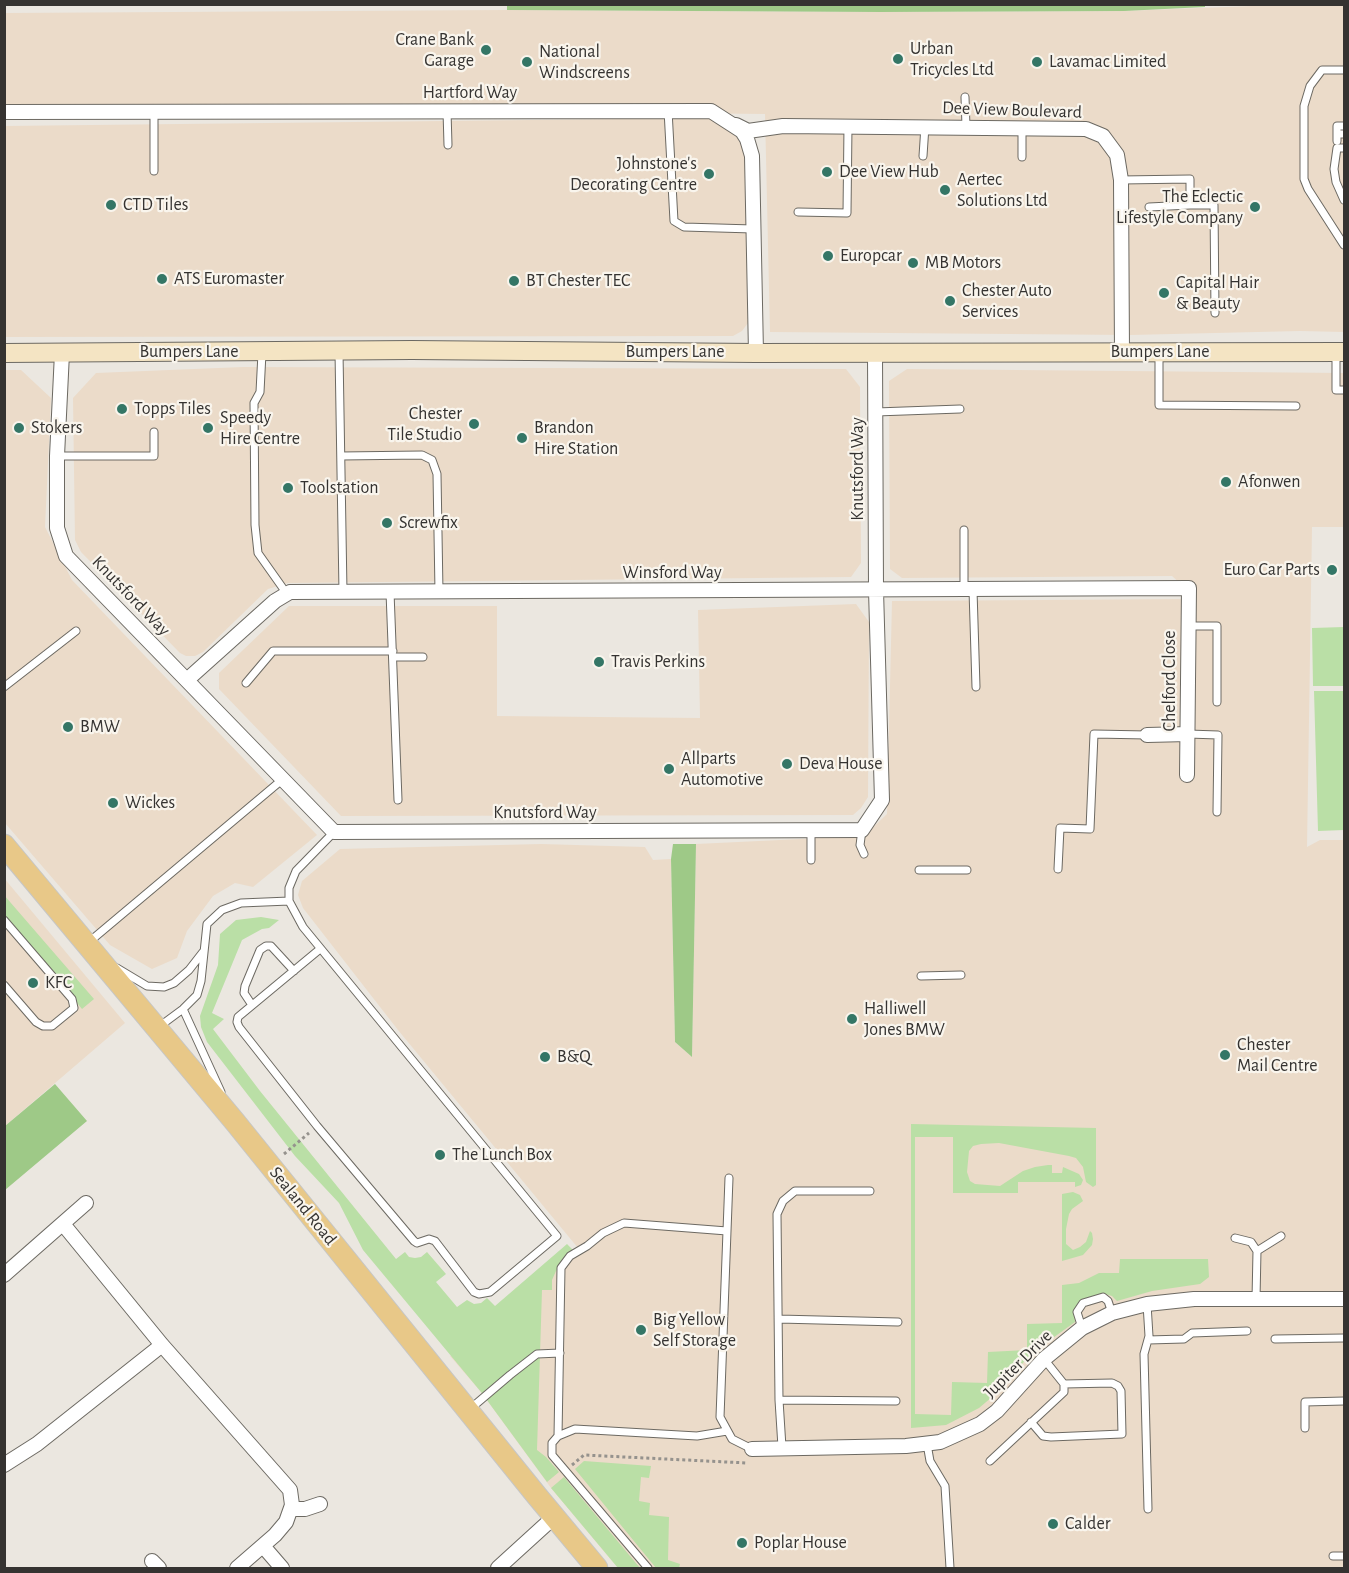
<!DOCTYPE html>
<html>
<head>
<meta charset="utf-8">
<style>
	body { margin:0 }
	#map { position:relative; width:1349px; height:1573px; overflow:hidden; background:#ebe7e0; font-family:"Alegreya Sans",sans-serif }
	canvas { display:block }
	.frame { position:absolute; inset:0; border:6px solid #353331; pointer-events:none }
</style>
</head>
<body>
<div id="map">
<canvas width="1349" height="1573"></canvas>
<div class="frame"></div>
</div>
<script>
const ctx = document.querySelector('canvas').getContext('2d');
ctx.lineJoin = 'round';
function fillPath(path, color) { ctx.fillStyle = color; ctx.fill(path, 'evenodd'); }
const poly = rows => new Path2D(rows.map(r => 'M' + r).join(''));
function stroke(path, color, width, dash) { ctx.strokeStyle = color; ctx.lineWidth = width; ctx.lineCap = dash ? 'butt' : 'round'; ctx.setLineDash(dash || []); ctx.stroke(path); }
function drawText(font, color, halo, rows, align = 'center') {
  ctx.font = font + ' "Alegreya Sans",sans-serif'; ctx.lineWidth = 4.5; ctx.setLineDash([]); ctx.textBaseline = 'middle'; ctx.strokeStyle = halo; ctx.fillStyle = color; for (const [text, x, y, turn = 0] of rows) {
    ctx.save(); ctx.translate(x, y); ctx.rotate((+turn || 0) * Math.PI / 180); ctx.textAlign = isNaN(turn) ? turn : align; if (halo) ctx.strokeText(text, 0, 0); ctx.fillText(text, 0, 0); ctx.restore();
  }
}
fillPath(poly([
	[1277,5,1344,5,1344,332,1300,331,1130,335,770,332,765,114,5,106,5,13,507,10,880,12,1124,11],
	[707,118,721,121,731,127,745,145,748,323,742,331,733,336,5,337,4,126],
	[243,367,846,369,860,387,861,563,851,577,288,583,268,589,203,652,195,656,186,656,180,653,81,552,75,540,73,398,96,373],
	[907,369,1344,373,1344,527,1312,527,1307,847,1320,840,1344,840,1344,1568,618,1568,551,1488,481,1392,450,1356,578,1248,398,1030,303,908,298,895,302,881,340,849,541,844,645,847,653,860,671,859,675,1042,692,1057,696,844,864,836,887,814,892,601,1197,599,1172,576,902,578,890,569,889,381],
	[4,370,21,370,51,398,45,527,72,580,317,835,253,887,235,883,213,896,187,931,177,958,152,969,110,945,5,823],
	[856,604,869,622,868,797,861,808,853,815,341,816,219,689,219,673,289,606,497,606,497,716,700,718,698,610],
	[4,878,125,1023,5,1126,4,1126]
]), '#ebdbc9');
fillPath(poly([
	[1344,627,1344,686,1313,686,1312,628],
	[1314,691,1344,691,1344,830,1318,831],
	[4,895,94,999,82,1009,5,915],
	[261,917,279,920,269,928,262,929,242,940,212,1013,224,1019,213,1029,260,1091,396,1259,405,1252,409,1257,415,1258,421,1257,427,1252,446,1274,436,1282,457,1307,467,1300,474,1304,481,1303,487,1298,495,1306,567,1244,574,1251,556,1271,552,1280,552,1290,542,1290,537,1450,546,1457,559,1472,547,1482,481,1392,363,1250,339,1203,295,1156,207,1042,201,1027,200,1016,218,965,220,934,236,920],
	[911,1124,1096,1128,1096,1185,1093,1187,1086,1182,1083,1167,1076,1158,1069,1156,999,1143,981,1144,973,1146,969,1151,967,1172,970,1181,975,1184,1000,1186,1023,1171,1035,1167,1048,1165,1052,1165,1052,1173,1062,1173,1063,1167,1079,1174,1083,1180,1081,1185,1075,1187,1075,1182,1018,1182,1018,1193,953,1193,953,1137,915,1137,915,1414,951,1415,952,1382,987,1383,988,1352,1027,1350,1027,1324,1062,1323,1062,1285,1079,1283,1099,1273,1119,1273,1120,1259,1208,1259,1209,1277,1200,1284,1152,1291,1117,1301,1112,1296,1102,1293,1078,1305,1074,1310,1075,1322,1032,1353,992,1397,979,1408,946,1425,911,1428],
	[1073,1192,1080,1195,1083,1201,1072,1209,1069,1214,1066,1229,1066,1244,1073,1250,1080,1247,1086,1242,1090,1231,1092,1233,1093,1239,1092,1245,1083,1255,1062,1261,1062,1194],
	[584,1461,651,1466,649,1478,641,1477,639,1501,650,1503,649,1515,669,1517,668,1560,680,1564,679,1568,656,1568,575,1469],
	[564,1477,640,1568,618,1568,551,1488]
]), '#badfa6');
fillPath(poly([
	[507,5,1205,4,1205,7,1124,11,880,12,507,10],
	[673,844,696,844,692,1057,675,1042,671,859],
	[55,1084,87,1121,5,1190,5,1126]
]), '#9ec987');
const lane = poly([
	[1344,70,1322,70,1310,86,1304,106,1304,179,1308,189,1344,245],
	[965,97,966,127],
	[668,110,674,221,684,227,753,229],
	[447,111,448,145],
	[154,113,154,171],
	[1022,128,1022,157],
	[1337,134,1337,126,1344,126],
	[1337,141,1337,134,1344,134],
	[1344,148,1337,148,1334,169,1336,182,1344,200],
	[923,156,925,126],
	[1121,180,1190,179,1190,205,1214,205,1215,313],
	[1149,207,1190,205],
	[798,212,847,213,848,126],
	[339,352,343,592],
	[262,353,260,392,254,403,255,525,258,553,287,594],
	[1336,353,1336,390,1344,390],
	[1159,354,1159,405,1296,406],
	[876,412,960,409],
	[57,456,154,456,154,432],
	[341,456,422,455,432,460,437,474,439,592],
	[964,590,964,530],
	[973,590,976,687],
	[390,592,398,800],
	[1188,626,1217,626,1217,702],
	[393,657,423,657],
	[246,683,273,651,393,651],
	[4,687,76,631],
	[1188,734,1218,735,1217,812],
	[862,830,860,845,864,854],
	[811,860,811,830],
	[1058,869,1060,828,1090,829,1094,734,1147,735],
	[919,870,967,870],
	[4,920,72,999,74,1008,52,1026,43,1026,36,1022,4,985],
	[89,942,283,779],
	[320,949,238,1017,237,1022,239,1027,317,1126,414,1241,417,1243,429,1239,435,1241,474,1292,479,1294,490,1292,557,1236,303,927,289,901,289,888,296,871,334,832],
	[117,968,147,986,164,987,174,983,189,970,203,952],
	[921,976,961,975],
	[252,1005,244,993,245,986,260,950,266,946,271,946,294,971],
	[183,1009,221,1092],
	[160,1026,183,1009,197,995,201,981,207,924,222,910,241,903,289,901],
	[729,1178,720,1417,732,1439,752,1449],
	[1235,1238,1251,1242,1257,1251],
	[1256,1299,1257,1251,1281,1236],
	[1147,1304,1149,1336,1144,1354,1148,1509],
	[779,1319,898,1322],
	[1082,1328,1077,1312,1083,1303,1103,1297,1108,1301,1112,1313],
	[1275,1339,1344,1338],
	[1148,1340,1184,1339,1192,1333,1247,1331],
	[779,1400,896,1401],
	[470,1409,510,1375,537,1354,560,1353],
	[1031,1422,1043,1436,1051,1437,1122,1434,1121,1391,1118,1386,1112,1383,1064,1384],
	[1305,1428,1305,1402,1344,1401],
	[558,1436,561,1268,570,1256,587,1246,603,1233,624,1223,727,1231],
	[927,1444,930,1461,945,1486,950,1568],
	[782,1447,779,1400,777,1214,783,1201,795,1191,870,1191],
	[990,1461,1064,1392,1064,1384,1044,1359],
	[1333,1556,1344,1556],
	[648,1568,552,1455,552,1443,558,1436,575,1429,697,1436,727,1431]
]);
const street = poly([
	[4,112,711,111,742,131,747,139,752,156,756,353],
	[736,125,748,131,783,126,1086,129,1103,136,1117,155,1121,180,1122,353],
	[62,353,57,456,57,528,66,556,334,832,862,830,882,800,876,590,875,352],
	[188,679,275,601,290,592,1189,588,1187,775],
	[1147,735,1188,734],
	[63,1224,162,1345,290,1490,292,1505,286,1522,275,1535,237,1568],
	[4,1275,86,1203],
	[752,1449,906,1446,940,1442,980,1424,997,1411,1044,1359,1082,1328,1112,1313,1147,1304,1194,1299,1344,1299],
	[4,1465,37,1444,162,1345],
	[291,1509,305,1509,320,1504],
	[263,1546,282,1568],
	[152,1561,159,1568],
	[498,1568,554,1517]
]);
const secondary = poly([
	[4,353,412,350,756,353,1344,352]
]);
const primary = poly([
	[4,845,235,1122,537,1496,597,1568]
]);
stroke(lane, '#6c6962', 9);
stroke(street, '#6c6962', 16);
stroke(secondary, '#6c6962', 20);
stroke(primary, '#c6c6c5', 23);
stroke(poly([
	[284,1154,309,1133],
	[572,1465,584,1455,747,1463]
]), '#95928d', 3, [3, 3]);
stroke(lane, '#fff', 7);
stroke(street, '#fff', 14);
stroke(secondary, '#f4e4c3', 18);
stroke(primary, '#e8c888', 21);
for (const [x, y, r, color] of [
	[486,50,6,"#347666"],
	[898,59,6,"#347666"],
	[527,62,6,"#347666"],
	[1037,62,6,"#347666"],
	[827,172,6,"#347666"],
	[709,174,6,"#347666"],
	[945,190,6,"#347666"],
	[111,205,6,"#347666"],
	[1255,207,6,"#347666"],
	[828,256,6,"#347666"],
	[913,263,6,"#347666"],
	[162,279,6,"#347666"],
	[514,281,6,"#347666"],
	[1164,293,6,"#347666"],
	[950,301,6,"#347666"],
	[122,409,6,"#347666"],
	[474,424,6,"#347666"],
	[19,428,6,"#347666"],
	[208,428,6,"#347666"],
	[522,438,6,"#347666"],
	[1226,482,6,"#347666"],
	[288,488,6,"#347666"],
	[387,523,6,"#347666"],
	[1332,570,6,"#347666"],
	[599,662,6,"#347666"],
	[68,727,6,"#347666"],
	[787,764,6,"#347666"],
	[669,769,6,"#347666"],
	[113,803,6,"#347666"],
	[33,983,6,"#347666"],
	[852,1019,6,"#347666"],
	[1225,1055,6,"#347666"],
	[545,1057,6,"#347666"],
	[440,1155,6,"#347666"],
	[641,1330,6,"#347666"],
	[1053,1524,6,"#347666"],
	[742,1543,6,"#347666"]
]) { const dot = new Path2D(); dot.arc(x, y, r, 0, 2 * Math.PI); ctx.fillStyle = color; ctx.fill(dot); stroke(dot, '#f9f5ed', 2); }
drawText('18px', '#353331', '#f9f5ed', [
	["Crane Bank",474,40,"right"],
	["Garage",474,61,"right"],
	["Urban",910,49],
	["Tricycles Ltd",910,70],
	["National",539,52],
	["Windscreens",539,73],
	["Lavamac Limited",1049,62],
	["Johnstone's",697,164,"right"],
	["Decorating Centre",697,185,"right"],
	["Dee View Hub",839,172],
	["Aertec",957,180],
	["Solutions Ltd",957,201],
	["The Eclectic",1243,197,"right"],
	["Lifestyle Company",1243,218,"right"],
	["CTD Tiles",123,205],
	["Europcar",840,256],
	["MB Motors",925,263],
	["ATS Euromaster",174,279],
	["BT Chester TEC",526,281],
	["Capital Hair",1176,283],
	["& Beauty",1176,304],
	["Chester Auto",962,291],
	["Services",962,312],
	["Topps Tiles",134,409],
	["Chester",462,414,"right"],
	["Tile Studio",462,435,"right"],
	["Speedy",220,418],
	["Hire Centre",220,439],
	["Stokers",31,428],
	["Brandon",534,428],
	["Hire Station",534,449],
	["Afonwen",1238,482],
	["Toolstation",300,488],
	["Screwfix",399,523],
	["Euro Car Parts",1320,570,"right"],
	["Travis Perkins",611,662],
	["BMW",80,727],
	["Allparts",681,759],
	["Automotive",681,780],
	["Deva House",799,764],
	["Wickes",125,803],
	["KFC",45,983],
	["Halliwell",864,1009],
	["Jones BMW",864,1030],
	["Chester",1237,1045],
	["Mail Centre",1237,1066],
	["B&Q",557,1057],
	["The Lunch Box",452,1155],
	["Big Yellow",653,1320],
	["Self Storage",653,1341],
	["Calder",1065,1524],
	["Poplar House",754,1543]
], 'left');
drawText('18px', '#353331', '#f9f5ed', [
	["Hartford Way",470,93],
	["Dee View Boulevard",1012,110,2],
	["Bumpers Lane",189,352],
	["Bumpers Lane",675,352],
	["Bumpers Lane",1160,352],
	["Knutsford Way",858,469,-90],
	["Winsford Way",672,573],
	["Knutsford Way",131,596,46],
	["Chelford Close",1170,681,-90],
	["Knutsford Way",545,813],
	["Sealand Road",303,1206,51],
	["Jupiter Drive",1018,1364,-45]
]);
</script>
</body>
</html>
